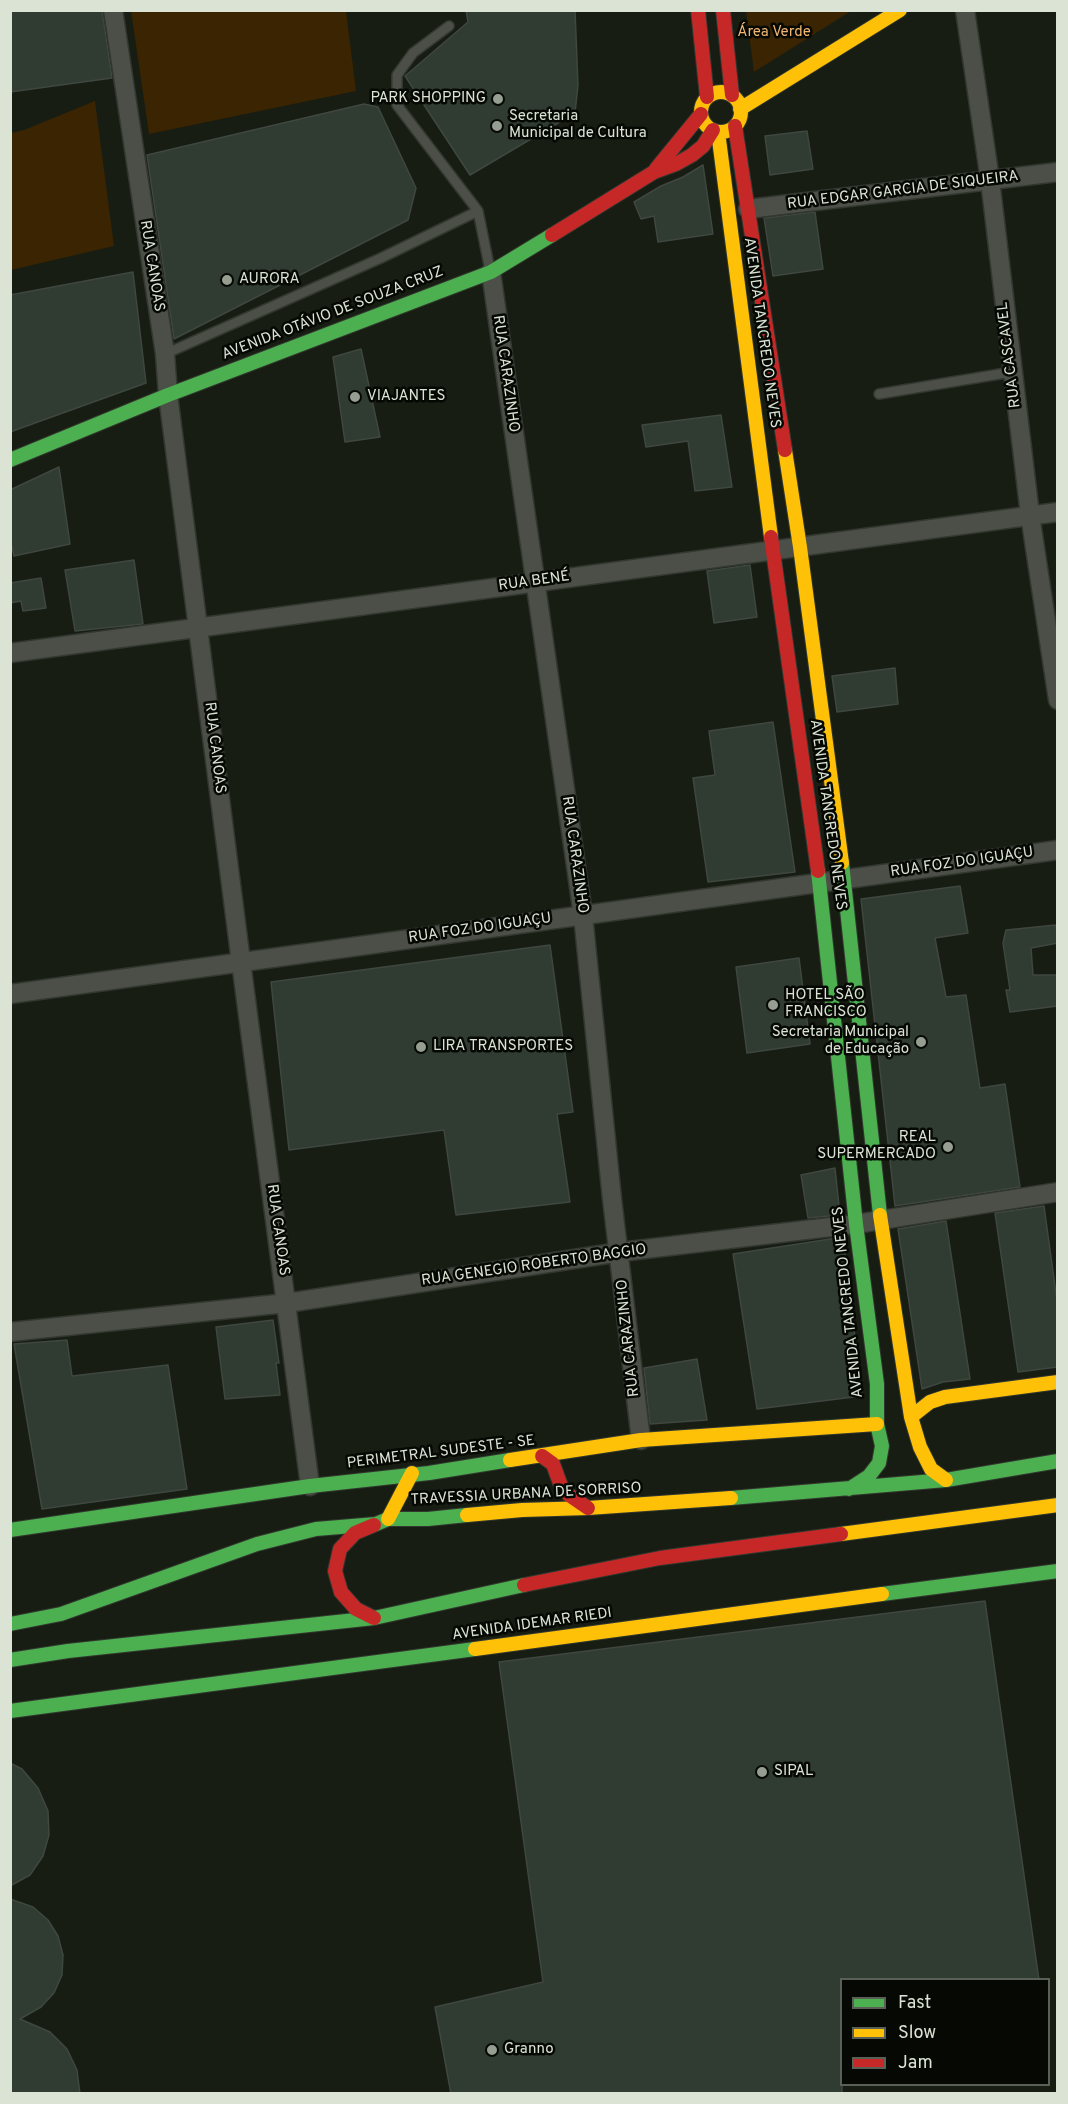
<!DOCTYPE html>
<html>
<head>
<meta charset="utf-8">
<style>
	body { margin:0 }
	#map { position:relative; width:1068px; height:2104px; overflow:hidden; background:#171d12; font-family:Overpass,sans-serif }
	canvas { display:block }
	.frame { position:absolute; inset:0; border:12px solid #dbe3d5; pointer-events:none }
	.legend { position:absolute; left:840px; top:1978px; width:210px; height:108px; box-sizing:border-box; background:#060903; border:2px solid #5b6057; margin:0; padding:8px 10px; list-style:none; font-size:18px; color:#dbe3d5 }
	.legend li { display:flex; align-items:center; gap:12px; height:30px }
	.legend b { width:30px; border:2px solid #5b6057 }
</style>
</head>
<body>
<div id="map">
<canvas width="1068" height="2104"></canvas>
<div class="frame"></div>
<ul class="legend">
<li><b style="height:8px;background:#4caf50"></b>Fast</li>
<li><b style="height:8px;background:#ffc107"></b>Slow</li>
<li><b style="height:8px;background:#c62828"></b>Jam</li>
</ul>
</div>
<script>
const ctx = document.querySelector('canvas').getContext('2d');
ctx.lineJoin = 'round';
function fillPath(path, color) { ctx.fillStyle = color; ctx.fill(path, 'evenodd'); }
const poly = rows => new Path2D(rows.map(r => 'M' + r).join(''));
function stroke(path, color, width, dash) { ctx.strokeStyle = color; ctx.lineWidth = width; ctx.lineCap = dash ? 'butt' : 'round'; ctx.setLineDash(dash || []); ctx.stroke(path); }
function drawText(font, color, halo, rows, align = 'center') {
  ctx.font = font + ' Overpass,sans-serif'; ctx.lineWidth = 5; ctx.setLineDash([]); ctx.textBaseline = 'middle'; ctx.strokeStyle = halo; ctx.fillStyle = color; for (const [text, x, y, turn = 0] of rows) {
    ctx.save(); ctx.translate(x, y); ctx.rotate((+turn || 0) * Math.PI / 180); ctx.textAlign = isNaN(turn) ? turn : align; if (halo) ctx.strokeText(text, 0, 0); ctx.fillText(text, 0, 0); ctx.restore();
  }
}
fillPath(poly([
	[131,11,346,11,356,91,149,134],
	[746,11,746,10,851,11,754,72],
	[95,101,114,246,11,270,11,133,24,130]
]), '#3a2402');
const building = poly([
	[10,10,102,10,112,78,10,92,10,10],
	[466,10,575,10,578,85,575,113,470,175,405,76,468,22,466,10],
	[364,104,378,107,416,188,408,220,174,339,147,155,364,104],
	[807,131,813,169,770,175,765,136,807,131],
	[703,165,713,234,658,242,654,216,641,219,634,202,661,186,683,177,703,165],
	[815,212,823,269,773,276,764,218,815,212],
	[133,272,146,383,10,432,10,295,133,272],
	[361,349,380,437,345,442,333,357,361,349],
	[721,415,732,487,695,491,688,441,646,447,642,425,721,415],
	[59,467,70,544,14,556,10,537,10,490,59,467],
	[134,560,143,624,75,631,65,570,134,560],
	[750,565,757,617,714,623,707,571,750,565],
	[41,578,46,608,23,611,21,601,10,603,10,583,41,578],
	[895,668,898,704,837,712,832,676,895,668],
	[773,722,795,872,708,882,693,778,715,775,709,731,773,722],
	[960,886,968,933,935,938,946,997,966,995,980,1088,1005,1084,1020,1187,895,1206,861,899,960,886],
	[1056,925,1058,943,1031,948,1033,975,1058,975,1058,1006,1010,1012,1006,990,1010,990,1003,943,1006,930,1056,925],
	[550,945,573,1112,557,1114,570,1202,456,1215,444,1130,289,1150,271,982,550,945],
	[799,958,810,1044,747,1053,736,967,799,958],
	[835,1168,840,1215,808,1218,801,1175,835,1168],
	[1044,1206,1058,1308,1058,1367,1018,1372,995,1213,1044,1206],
	[946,1221,970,1379,943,1382,922,1389,898,1229,946,1221],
	[843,1237,862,1396,757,1409,733,1254,843,1237],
	[273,1320,279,1363,276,1363,280,1395,225,1399,216,1327,273,1320],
	[67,1340,72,1376,168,1365,187,1489,42,1509,14,1344,67,1340],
	[697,1359,707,1420,650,1424,644,1368,697,1359],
	[985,1601,1039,1980,842,1980,842,2094,451,2094,435,2007,543,1982,499,1662,985,1601],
	[10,1763,22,1769,38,1788,48,1811,49,1835,43,1856,30,1875,10,1886,10,1763],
	[10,1899,33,1907,48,1920,58,1936,63,1955,62,1975,54,1993,41,2007,20,2019,50,2032,67,2049,77,2070,80,2094,10,2094,10,1899]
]);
fillPath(building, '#303c32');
stroke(building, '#3f4740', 1.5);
const lane = poly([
	[449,26,413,53,397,75,397,105,478,211,490,270],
	[165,354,381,258,478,211],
	[879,394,1012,372]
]);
const street = poly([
	[113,10,165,354,168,395,241,962,310,1486],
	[965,10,990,180,1030,515,1058,700],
	[748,209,1058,172],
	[491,272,583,915,612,1199,641,1440],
	[10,653,1058,512],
	[10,994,1058,850],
	[10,1332,287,1303,620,1252,856,1224,1058,1192]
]);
const fast = poly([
	[10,460,168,395,491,272,552,235],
	[842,863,880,1215],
	[818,871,856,1224,877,1384,877,1424,882,1446,879,1463,869,1476,849,1489],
	[731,1498,946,1480,1058,1461],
	[10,1530,310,1486,429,1473,510,1460],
	[882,1594,1058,1571],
	[10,1624,61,1614,257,1544,316,1529,376,1524,388,1519,428,1519,467,1515],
	[10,1660,68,1651,374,1618,524,1585],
	[10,1711,475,1649]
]);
const slow = poly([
	'701 112a20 20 0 1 1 40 0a20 20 0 1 1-40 0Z',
	[740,109,900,10],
	[718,132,771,537],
	[785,450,800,547,842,863],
	[880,1215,911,1417,920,1447,931,1469,946,1480],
	[911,1417,930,1402,945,1397,1058,1382],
	[510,1460,641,1440,877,1424],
	[467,1515,522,1510,588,1508,731,1498],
	[388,1519,412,1473],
	[841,1534,1058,1505],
	[475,1649,882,1594]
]);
const jam = poly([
	[698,10,707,97],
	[723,10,732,95],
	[735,126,785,450],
	[656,169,701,114],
	[552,235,654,172,676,164,692,155,703,146,713,130],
	[771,537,818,871],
	[542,1456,553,1464,561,1486,569,1495,588,1508],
	[374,1525,355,1533,340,1549,335,1571,341,1592,356,1609,374,1618],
	[524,1585,660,1558,841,1534]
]);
stroke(lane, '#32372f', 12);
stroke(street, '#32372f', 21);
stroke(fast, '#32372f', 16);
stroke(slow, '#32372f', 16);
stroke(jam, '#32372f', 16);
stroke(lane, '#4b4f47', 9);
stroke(street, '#4b4f47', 18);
stroke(fast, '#4caf50', 14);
stroke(slow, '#ffc107', 14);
stroke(jam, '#c62828', 14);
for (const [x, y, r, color] of [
	[498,99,6,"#969e91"],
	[497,126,6,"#969e91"],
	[227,280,6,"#969e91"],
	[355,397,6,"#969e91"],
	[773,1005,6,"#969e91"],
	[921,1042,6,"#969e91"],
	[421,1047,6,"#969e91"],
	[948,1147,6,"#969e91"],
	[762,1772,6,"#969e91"],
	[492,2050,6,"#969e91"]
]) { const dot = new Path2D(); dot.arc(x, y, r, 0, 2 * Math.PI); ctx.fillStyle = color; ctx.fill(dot); stroke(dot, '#060903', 2); }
drawText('15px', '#f1b671', '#060903', [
	["Área Verde",774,33]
]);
drawText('15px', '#dbe3d5', '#060903', [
	["PARK SHOPPING",486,99,"right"],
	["Secretaria",509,117],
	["Municipal de Cultura",509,134],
	["AURORA",239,280],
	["VIAJANTES",367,397],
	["HOTEL SÃO",785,996],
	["FRANCISCO",785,1013],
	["Secretaria Municipal",909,1033,"right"],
	["de Educação",909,1050,"right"],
	["LIRA TRANSPORTES",433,1047],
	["REAL",936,1138,"right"],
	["SUPERMERCADO",936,1155,"right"],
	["SIPAL",774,1772],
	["Granno",504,2050]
], 'left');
drawText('15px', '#dbe3d5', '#060903', [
	["RUA EDGAR GARCIA DE SIQUEIRA",903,191,-7],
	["RUA CANOAS",151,266,81],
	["AVENIDA OTÁVIO DE SOUZA CRUZ",333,314,-21],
	["AVENIDA TANCREDO NEVES",761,333,82],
	["RUA CASCAVEL",1010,355,-97],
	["RUA CARAZINHO",505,374,82],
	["RUA BENÉ",534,582,-8],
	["RUA CANOAS",214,748,83],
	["AVENIDA TANCREDO NEVES",827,815,82],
	["RUA CARAZINHO",574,855,82],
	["RUA FOZ DO IGUAÇU",962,863,-8],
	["RUA FOZ DO IGUAÇU",480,929,-8],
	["RUA CANOAS",277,1230,82],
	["RUA GENEGIO ROBERTO BAGGIO",534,1266,-8],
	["AVENIDA TANCREDO NEVES",849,1302,-96],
	["RUA CARAZINHO",629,1338,-96],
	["PERIMETRAL SUDESTE - SE",441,1453,-7],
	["TRAVESSIA URBANA DE SORRISO",526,1495,-3],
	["AVENIDA IDEMAR RIEDI",532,1625,-8]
]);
</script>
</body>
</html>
